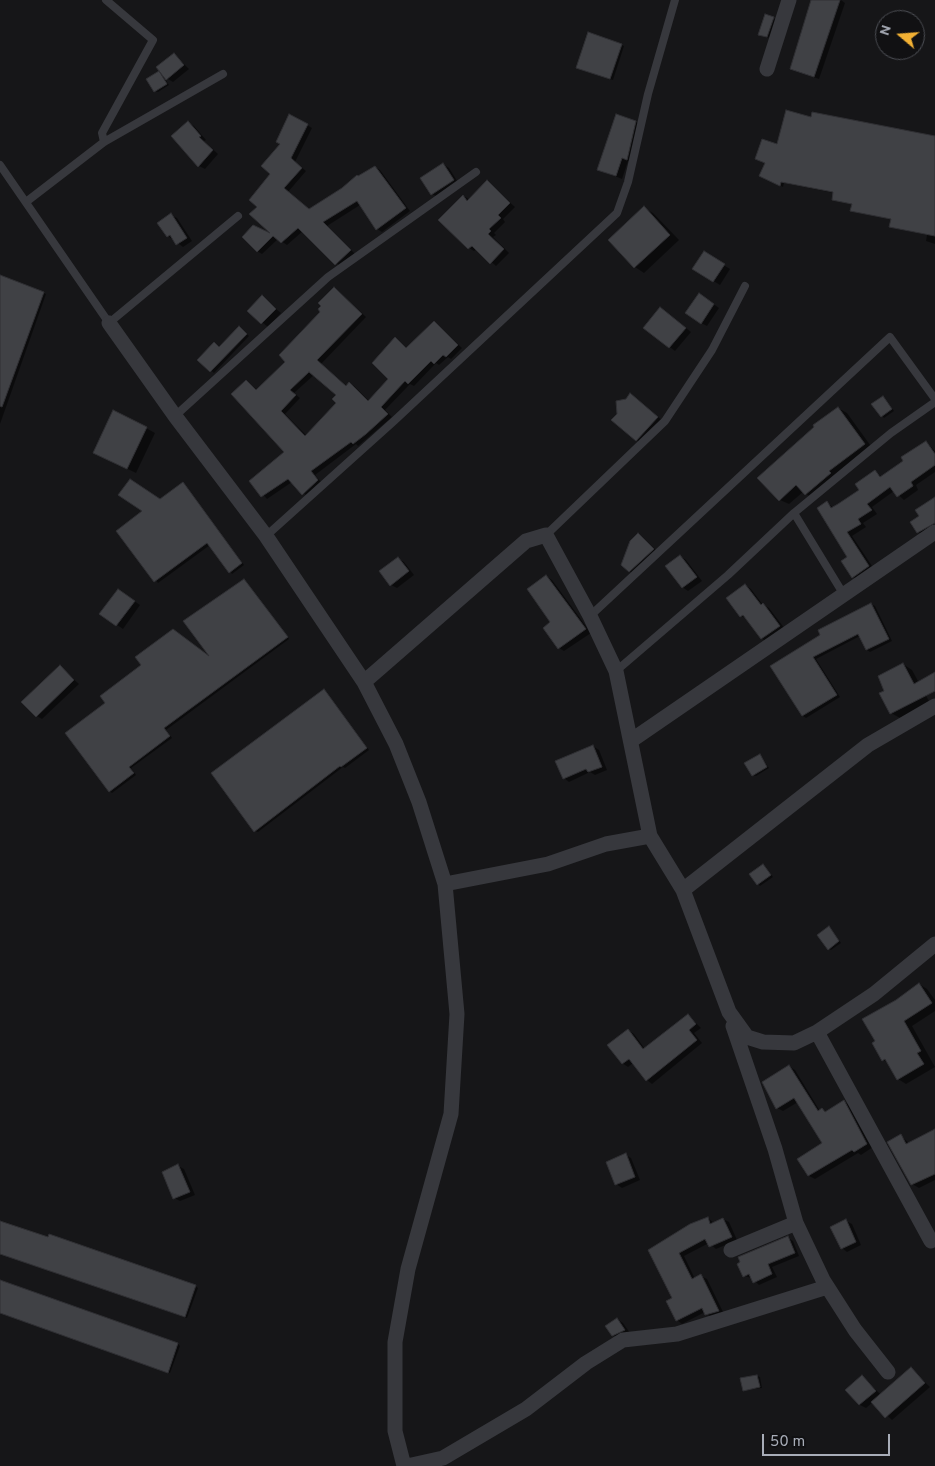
<!DOCTYPE html>
<html>
<head>
<meta charset="utf-8">
<style>
	body { margin:0 }
	#map { position:relative; width:935px; height:1466px; overflow:hidden; background:#161618; font-family:Overpass,sans-serif }
	canvas { display:block }
	.north { position:absolute; left:875px; top:10px; width:50px; height:50px; box-sizing:border-box; background:#111113; border:1px solid #4d4f55; border-radius:50%; rotate:288deg; font-size:14px; font-weight:700; line-height:20px; text-align:center; color:#a8adb8 }
	.north::after { content:''; display:block; margin:auto; width:18px; height:22px; background:#f2b134; clip-path:polygon(50% 0,100% 100%,50% 72%,0 100%) }
	.scale { position:absolute; left:762px; top:1434px; width:128px; height:22px; box-sizing:border-box; border:2px solid #a8adb8; border-top:0; padding-left:6px; font-size:15px; line-height:18px; white-space:nowrap; color:#a8adb8; -webkit-text-stroke:4px #111113; paint-order:stroke }
</style>
</head>
<body>
<div id="map">
<canvas width="935" height="1466"></canvas>
<div class="north">N</div>
<div class="scale">50 m</div>
</div>
<script>
const ctx = document.querySelector('canvas').getContext('2d');
ctx.lineJoin = 'round';
function fillPath(path, color) { ctx.fillStyle = color; ctx.fill(path, 'evenodd'); }
const poly = rows => new Path2D(rows.map(r => 'M' + r).join(''));
function stroke(path, color, width, dash) { ctx.strokeStyle = color; ctx.lineWidth = width; ctx.lineCap = dash ? 'butt' : 'round'; ctx.setLineDash(dash || []); ctx.stroke(path); }
fillPath(poly([
	[813,0,841,0,845,3,819,79,791,69],
	[773,18,776,20,770,38,762,35],
	[621,45,624,46,613,80,580,69],
	[174,54,189,69,173,82,163,76,169,85,158,92,155,91,159,73,165,76],
	[812,118,935,137,935,244,926,241,927,235,893,228,890,226,892,219,854,212,852,211,853,204,834,193,784,183,783,187,760,175,777,145],
	[188,122,194,126,206,140,204,141,218,154,205,169,199,166],
	[636,122,642,126,633,162,628,161,622,179,598,169],
	[307,125,312,128,295,162,306,171,288,192,310,210,375,167,380,170,410,211,382,232,377,229,360,205,327,226,355,254,341,267,303,231,287,245,278,239,262,254,257,251,253,227,275,237,259,207],
	[443,164,449,168,459,184,438,197,432,194],
	[487,182,515,207,503,219,505,222,494,233,496,235,493,237,509,253,496,266,477,249,474,251,469,248,464,196,470,200],
	[644,208,653,213,679,240,644,273,635,267,610,241],
	[171,215,177,218,192,241,183,247,168,236],
	[704,253,730,269,720,285,694,269],
	[0,277,46,294,0,424],
	[335,288,366,317,321,364,347,386,350,384,354,386,369,401,390,379,395,339,407,349,434,322,462,348,451,359,448,357,439,365,436,363,414,386,410,384,385,410,392,417,358,446,356,444,315,475,322,483,307,496,292,482,267,499,251,481,286,452,246,381,257,390,286,362,322,312],
	[314,375,338,395,338,403,307,436,285,414,300,398,294,393],
	[262,297,281,313,268,327,248,311],
	[705,298,719,308,707,326,701,323],
	[666,312,691,332,675,351,645,328],
	[241,329,249,336,214,373,199,360,219,348],
	[631,395,663,421,642,444,637,440,627,400],
	[883,397,894,411,884,418,873,405],
	[838,408,847,413,873,449,814,499,803,492,789,504,780,500],
	[146,428,155,433,136,473,103,457],
	[926,442,935,451,935,472,916,485,918,490,904,500,894,491,872,507,877,514,863,523,866,527,852,536,874,569,859,580,853,577,849,557,827,503,834,508,861,490,875,471,882,477,905,461],
	[183,484,244,565,232,574,210,545,158,583,118,531],
	[935,499,935,529,924,535,918,532,920,516],
	[639,534,659,553,635,575,629,571],
	[680,556,686,560,702,581,688,591,682,587],
	[398,559,404,562,414,575,397,588,391,585],
	[546,576,552,580,591,633,564,651,559,648,552,622],
	[244,580,289,639,166,730,172,738,131,768,136,775,112,793,109,791,212,659],
	[745,585,751,589,763,605,769,608,785,629,767,642,761,638,747,619,741,616],
	[124,594,140,605,123,629,101,614],
	[871,604,875,606,892,641,870,652,867,650,860,636,816,659,840,697,806,718,803,716,772,666],
	[903,664,912,670,930,703,900,718,891,713,886,691],
	[60,667,79,684,42,719,37,716],
	[324,691,369,750,345,768,343,767,258,832,255,831],
	[593,746,599,750,607,770,595,775,590,772,569,782,564,778],
	[760,755,769,768,756,776,753,775],
	[763,865,773,877,760,886,758,884],
	[829,928,841,943,831,950,829,949],
	[919,984,927,989,935,1000,935,1011,912,1026,935,1067,906,1084,898,1079,889,1063,883,1060,897,1001],
	[688,1015,701,1028,694,1033,702,1043,652,1084,647,1080,633,1063,628,1067,622,1063,628,1030,634,1034,645,1049],
	[789,1066,795,1070,820,1111,827,1113,844,1102,850,1105,873,1147,861,1155,858,1153,815,1179,809,1176,799,1159,824,1144,798,1102,783,1111,777,1108],
	[935,1130,935,1180,919,1188,912,1184,901,1136,910,1144],
	[626,1155,631,1158,640,1180,622,1188,616,1184],
	[178,1166,184,1169,195,1195,180,1201,174,1198],
	[708,1218,714,1223,723,1219,729,1222,737,1240,716,1249,709,1243,684,1256,695,1279,701,1276,707,1279,724,1314,712,1318,705,1312,682,1324,677,1320,674,1299,650,1251],
	[846,1221,852,1224,861,1245,847,1252,842,1248],
	[0,1222,195,1286,198,1288,187,1318,0,1253],
	[788,1238,793,1241,799,1256,772,1267,777,1277,759,1285,752,1278,744,1276],
	[0,1282,178,1344,180,1346,170,1373,0,1313],
	[617,1319,623,1323,630,1333,619,1338,613,1335],
	[911,1369,930,1387,892,1420,873,1402,866,1408,860,1405,847,1390,862,1376,881,1395],
	[757,1376,760,1377,762,1388,744,1390]
]), '#0007');
const building = poly([
	[811,0,840,0,814,77,790,69,811,0],
	[765,14,774,17,767,37,758,35,765,14],
	[588,32,622,44,610,79,576,68,588,32],
	[174,53,184,65,166,80,156,67,174,53],
	[159,71,167,84,154,92,146,79,159,71],
	[786,110,811,117,812,112,935,136,935,236,889,227,891,219,850,211,852,204,832,200,833,192,781,182,780,186,759,176,765,163,755,159,762,139,777,144,786,110],
	[289,114,308,124,291,158,302,168,284,188,309,209,342,188,357,175,358,176,375,166,406,208,376,230,357,201,323,222,351,250,335,265,298,228,281,243,273,236,257,252,242,237,253,225,270,233,249,214,257,207,249,200,270,174,261,166,280,144,276,142,289,114],
	[616,114,636,121,627,160,622,158,616,176,597,170,616,114],
	[188,121,201,136,199,137,213,150,198,167,171,136,188,121],
	[443,163,454,180,431,195,420,178,443,163],
	[487,180,510,203,498,215,501,218,489,229,491,231,488,234,504,249,490,264,472,246,468,249,438,220,463,195,467,201,487,180],
	[644,206,670,235,634,268,608,240,644,206],
	[171,213,187,238,176,245,170,235,167,237,157,223,171,213],
	[704,251,725,264,713,282,692,269,704,251],
	[0,275,44,292,2,407,0,406,0,275],
	[334,287,362,314,317,360,346,386,349,382,368,401,388,379,372,363,395,337,406,348,434,321,458,345,446,357,443,355,434,364,431,361,408,384,405,381,381,407,388,414,366,434,353,444,351,442,311,471,318,480,302,495,288,479,261,497,249,481,284,452,231,394,246,380,256,390,285,362,279,355,320,312,318,309,321,306,318,303,334,287],
	[309,372,336,395,332,399,336,403,305,436,281,411,296,395,290,390,309,372],
	[699,293,714,304,701,324,685,313,699,293],
	[262,295,276,309,261,324,247,311,262,295],
	[660,307,686,328,669,348,643,328,660,307],
	[239,326,247,334,210,372,197,360,214,342,219,347,239,326],
	[630,393,658,417,636,441,611,420,617,414,616,401,626,399,630,393],
	[883,396,892,409,881,417,871,404,883,396],
	[838,407,865,444,829,471,831,473,805,495,796,485,779,501,757,478,814,427,813,425,838,407],
	[113,410,147,427,127,469,93,453,113,410],
	[926,441,935,454,935,465,911,482,913,486,897,497,890,487,867,504,872,510,858,519,861,524,847,532,869,566,852,578,841,561,847,557,817,508,827,501,831,508,838,504,859,490,855,484,875,470,880,477,903,461,901,457,926,441],
	[130,479,160,499,183,482,242,563,229,573,207,543,154,582,116,531,142,511,118,495,130,479],
	[935,497,935,523,917,533,910,522,919,516,915,510,935,497],
	[638,533,654,549,629,572,621,565,630,541,638,533],
	[680,555,697,577,682,588,665,566,680,555],
	[398,557,409,571,390,586,379,571,398,557],
	[546,575,586,629,558,649,543,628,550,622,527,589,546,575],
	[244,579,288,637,164,728,170,736,129,767,134,773,109,792,65,733,105,703,100,696,141,665,135,657,173,629,209,656,183,621,244,579],
	[745,584,761,605,763,603,780,626,761,639,743,615,740,617,726,598,745,584],
	[118,589,135,601,116,626,99,614,118,589],
	[871,603,889,639,866,650,858,634,813,657,837,695,802,716,770,666,820,635,818,630,871,603],
	[903,663,914,684,935,672,935,691,890,714,879,693,884,691,878,676,903,663],
	[60,665,74,680,36,717,21,702,60,665],
	[324,689,367,748,341,767,340,766,254,832,211,773,324,689],
	[593,745,602,767,588,772,586,769,563,779,555,761,593,745],
	[760,754,767,767,752,776,744,763,760,754],
	[763,864,771,875,757,885,749,874,763,864],
	[829,926,839,941,828,950,817,935,829,926],
	[919,983,932,1003,904,1021,921,1051,917,1053,924,1064,897,1080,885,1059,882,1061,872,1043,875,1041,862,1019,896,1000,919,983],
	[688,1014,696,1024,689,1030,697,1040,646,1081,629,1059,622,1064,607,1045,628,1029,643,1049,688,1014],
	[789,1065,818,1111,822,1108,825,1112,844,1100,867,1144,854,1152,852,1150,808,1176,797,1159,822,1143,794,1098,776,1109,762,1082,789,1065],
	[935,1129,935,1174,911,1185,887,1142,901,1134,906,1144,935,1129],
	[626,1153,635,1177,615,1185,606,1162,626,1153],
	[178,1164,190,1192,173,1199,162,1172,178,1164],
	[708,1217,710,1224,723,1218,732,1237,709,1247,705,1239,679,1253,692,1279,701,1274,719,1311,705,1315,702,1308,676,1321,666,1301,672,1298,648,1250,690,1224,708,1217],
	[846,1219,856,1242,841,1249,830,1227,846,1219],
	[0,1221,48,1237,49,1234,196,1285,185,1317,0,1254,0,1221],
	[788,1236,795,1253,768,1264,772,1274,753,1283,749,1274,743,1277,737,1264,740,1262,738,1257,788,1236],
	[0,1280,178,1343,168,1373,0,1313,0,1280],
	[617,1318,625,1330,612,1336,605,1326,617,1318],
	[911,1367,925,1383,885,1418,871,1402,911,1367],
	[757,1375,760,1387,743,1391,740,1378,757,1375],
	[862,1375,876,1391,859,1405,845,1390,862,1375]
]);
fillPath(building, '#404145');
stroke(building, '#303034', 1);
stroke(poly([
	[104,142,102,133,153,40,106,0],
	[0,165,109,323,238,216],
	[26,202,104,142,223,74],
	[175,416,328,277,476,172],
	[794,513,844,595],
	[546,535,665,421,712,350,745,286],
	[266,536,394,421,617,213,628,182,648,94,675,0],
	[590,616,890,337,935,399],
	[616,671,728,575,794,513,891,433,935,402]
]), '#37383d', 8);
stroke(poly([
	[767,69,789,0],
	[109,323,175,416,266,536,364,682,396,744,419,802,445,884,457,1014,451,1114,408,1269,395,1342,395,1431,404,1466],
	[364,682,526,541,546,535,590,616,616,671,650,836,683,890,729,1012,747,1037,763,1042,794,1043,817,1032,874,994,935,944],
	[632,740,935,532],
	[445,884,548,864,606,844,650,836],
	[683,890,868,745,935,706],
	[733,1026,775,1149,796,1223,823,1280,855,1330,888,1372],
	[817,1032,931,1241],
	[731,1250,796,1223],
	[407,1466,443,1458,526,1409,586,1363,623,1340,677,1334,827,1287]
]), '#37383d', 15);
</script>
</body>
</html>
